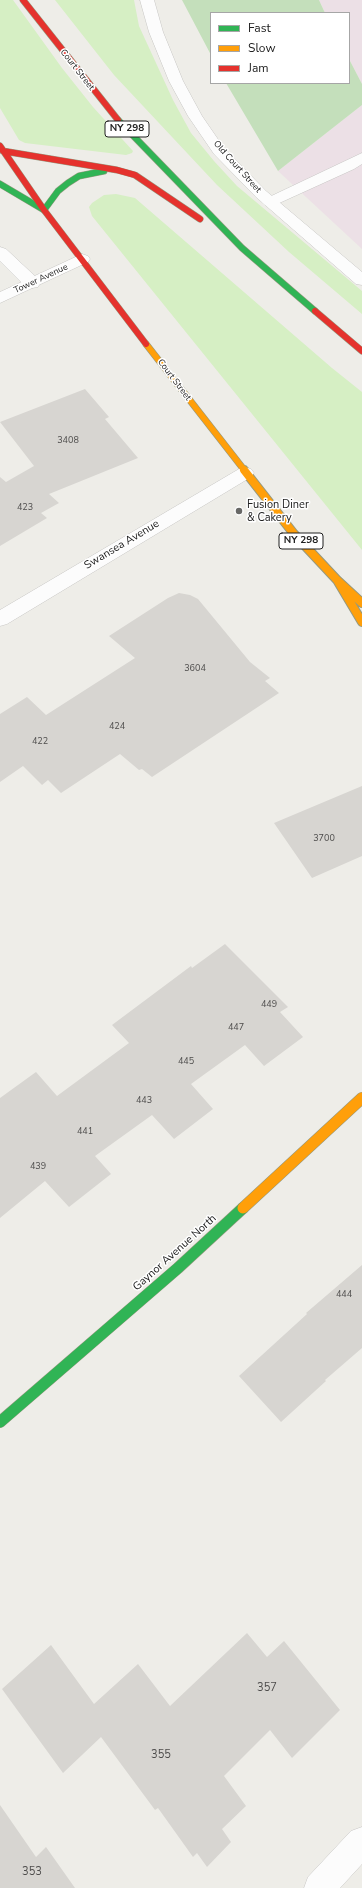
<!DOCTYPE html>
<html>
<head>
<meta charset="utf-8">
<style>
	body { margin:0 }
	#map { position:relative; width:362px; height:1888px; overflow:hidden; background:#eeede8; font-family:"Nunito Sans",sans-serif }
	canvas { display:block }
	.legend { position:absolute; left:210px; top:12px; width:140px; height:72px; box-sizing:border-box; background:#fff; border:1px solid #a6a6a6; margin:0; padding:5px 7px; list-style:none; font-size:12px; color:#202020 }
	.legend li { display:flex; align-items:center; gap:8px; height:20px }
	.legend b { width:20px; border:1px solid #a6a6a6 }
</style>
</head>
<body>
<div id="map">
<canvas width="362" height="1888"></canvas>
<ul class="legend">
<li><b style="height:5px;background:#30b455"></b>Fast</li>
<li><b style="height:5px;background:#ff9f0a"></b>Slow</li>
<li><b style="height:5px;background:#e5322d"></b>Jam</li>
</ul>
</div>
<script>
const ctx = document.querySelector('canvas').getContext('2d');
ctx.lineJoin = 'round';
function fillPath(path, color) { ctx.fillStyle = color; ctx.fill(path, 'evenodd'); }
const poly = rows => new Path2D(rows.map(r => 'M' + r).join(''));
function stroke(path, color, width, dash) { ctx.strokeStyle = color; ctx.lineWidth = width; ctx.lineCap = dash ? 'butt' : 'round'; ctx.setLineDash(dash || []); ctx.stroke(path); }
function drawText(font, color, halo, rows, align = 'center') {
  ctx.font = font + ' "Nunito Sans",sans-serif'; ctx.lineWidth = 3; ctx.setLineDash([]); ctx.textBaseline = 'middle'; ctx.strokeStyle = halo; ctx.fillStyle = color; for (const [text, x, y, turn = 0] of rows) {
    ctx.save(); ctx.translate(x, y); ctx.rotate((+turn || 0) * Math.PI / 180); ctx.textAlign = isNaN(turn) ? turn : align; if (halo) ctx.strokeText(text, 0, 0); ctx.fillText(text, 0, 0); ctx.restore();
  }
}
fillPath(poly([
	[319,0,362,0,362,84,349,59,349,13,325,13],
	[362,105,362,249,278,171]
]), '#ece0e6');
fillPath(poly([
	[0,0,13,0,62,68,93,107,133,151,132,153,126,155,25,143,19,140,0,108],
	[55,0,134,0,139,26,173,100,191,133,214,161,237,186,362,291,362,314,289,252,217,185,114,75],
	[116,194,135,198,332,368,362,392,362,550,92,216,89,207,92,203,104,195]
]), '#d6efc4');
fillPath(poly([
	[182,0,319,0,325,13,211,13,211,55],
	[349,59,362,84,362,105,278,171,226,83,349,83]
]), '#c4dfbb');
fillPath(poly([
	[85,389,109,417,105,419,138,458,49,494,59,503,41,513,47,518,0,546,0,477,6,482,34,466,0,422],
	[179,593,190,595,198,599,250,662,270,678,265,681,279,693,152,777,142,769,139,770,120,754,61,793,48,780,42,785,23,766,0,782,0,714,27,697,46,715,135,658,109,636,168,598],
	[362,786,362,856,312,878,274,823],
	[225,944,288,1007,280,1012,303,1037,264,1066,245,1045,191,1084,213,1109,174,1139,152,1115,95,1156,111,1174,69,1207,45,1181,0,1218,0,1098,36,1072,57,1096,129,1043,112,1025,191,966,192,968],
	[362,1265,362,1348,325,1380,326,1381,281,1422,239,1376,307,1314,306,1313],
	[247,1633,267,1657,284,1641,340,1710,292,1758,270,1730,224,1776,246,1806,222,1829,231,1842,207,1867,197,1853,193,1857,158,1808,155,1810,101,1737,63,1773,2,1689,51,1645,94,1704,138,1664,170,1706],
	[0,1805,36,1857,46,1847,75,1888,0,1888]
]), '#d7d5d1');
const lane = poly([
	[362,153,362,164,354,169,275,205,270,207,265,205,262,202,265,199,362,153],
	[0,247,6,249,38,279,40,283,38,287,32,288,26,287,0,261,0,247]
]);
const street = poly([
	[140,0,154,0,163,32,183,81,202,116,224,148,266,191,362,272,362,285,356,284,256,197,214,154,188,116,169,81,149,32,140,0],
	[82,254,88,256,90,259,88,262,0,303,0,292,82,254],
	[245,467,251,469,254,473,251,477,7,624,0,626,0,610,239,469,245,467],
	[362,1827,362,1864,340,1888,304,1888,308,1877,351,1831,362,1827]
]);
const fastFar1 = poly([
	[118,120,242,248,315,311],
	[0,184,44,210],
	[44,210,58,191,68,183,79,176,104,171]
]);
const fast = poly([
	[0,1422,178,1268,243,1208]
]);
const slowFar2 = poly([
	[146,344,245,471]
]);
const slowFar1 = poly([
	[244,470,294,534,337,580,362,603],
	[337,580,362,622]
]);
const slow = poly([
	[243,1208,362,1098]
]);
const jam = poly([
	[23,0,118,120],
	[0,146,44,210,146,344],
	[3,151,117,170,135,175,200,219],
	[315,311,362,351]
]);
stroke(lane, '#c7c6c4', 1);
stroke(street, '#c7c6c4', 1);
stroke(fastFar1, '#95997f', 7);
stroke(fast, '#95997f', 12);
stroke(slowFar2, '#95997f', 7);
stroke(slowFar1, '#95997f', 10);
stroke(slow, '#95997f', 12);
stroke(jam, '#95997f', 7);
fillPath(lane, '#fcfcfc');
fillPath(street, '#fcfcfc');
stroke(fastFar1, '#30b455', 6);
stroke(fast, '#30b455', 11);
stroke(slowFar2, '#ff9f0a', 6);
stroke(slowFar1, '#ff9f0a', 8);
stroke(slow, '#ff9f0a', 11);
stroke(jam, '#e5322d', 6);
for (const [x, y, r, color] of [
	[239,511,4,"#686866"]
]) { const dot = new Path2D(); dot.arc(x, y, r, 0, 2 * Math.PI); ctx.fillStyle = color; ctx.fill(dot); stroke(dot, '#fff', 1.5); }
drawText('9px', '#202020', '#fff', [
	["Court Street",77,70,52],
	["Old Court Street",237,167,48],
	["Tower Avenue",41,279,-25],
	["Court Street",174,380,53]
]);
drawText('9px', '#4e4d4c', null, [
	["3408",68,441],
	["423",25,508],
	["3604",195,669],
	["424",117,727],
	["422",40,742],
	["3700",324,839],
	["449",269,1005],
	["447",236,1028],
	["445",186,1062],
	["443",144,1101],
	["441",85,1132],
	["439",38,1167],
	["444",344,1295]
]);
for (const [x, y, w] of [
	[127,129,44],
	[301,541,44]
]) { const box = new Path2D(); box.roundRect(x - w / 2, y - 8, w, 16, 3); ctx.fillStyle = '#fff'; ctx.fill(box); stroke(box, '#202020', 1); }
drawText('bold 10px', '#202020', null, [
	["NY 298",127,129],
	["NY 298",301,541]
]);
drawText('11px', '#202020', '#fff', [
	["Fusion Diner",247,505],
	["& Cakery",247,518]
], 'left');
drawText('11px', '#202020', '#fff', [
	["Swansea Avenue",122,545,-31],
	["Gaynor Avenue North",175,1253,-42]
]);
drawText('11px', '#4e4d4c', null, [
	["357",267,1688],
	["355",161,1755],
	["353",32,1872]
]);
</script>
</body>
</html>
